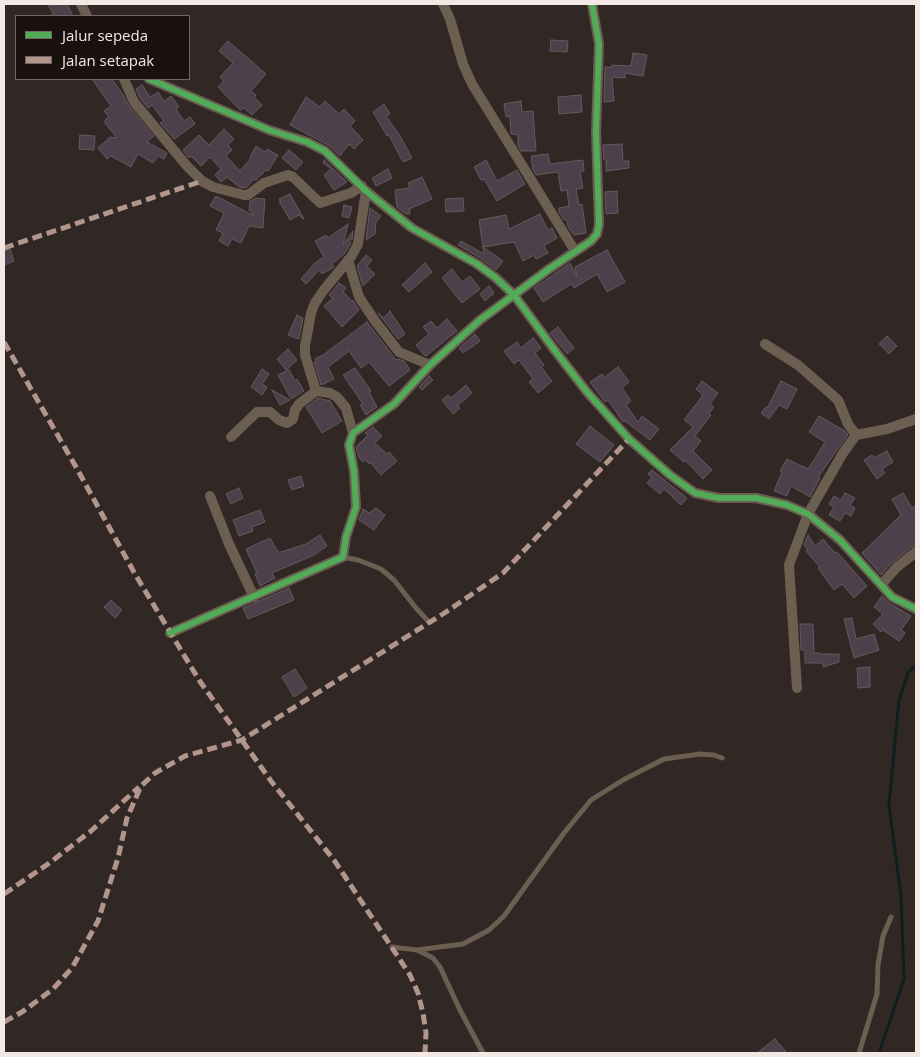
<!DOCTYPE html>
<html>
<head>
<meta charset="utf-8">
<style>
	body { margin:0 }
	#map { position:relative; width:920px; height:1057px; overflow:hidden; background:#312825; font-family:"Open Sans",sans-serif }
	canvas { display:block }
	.frame { position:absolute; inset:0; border:5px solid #f4e8e4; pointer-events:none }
	.legend { position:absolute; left:15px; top:15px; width:175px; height:65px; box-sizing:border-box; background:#19110e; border:1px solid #716764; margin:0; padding:6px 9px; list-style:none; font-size:15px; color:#f4e8e4 }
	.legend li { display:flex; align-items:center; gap:10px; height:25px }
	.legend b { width:25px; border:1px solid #716764 }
</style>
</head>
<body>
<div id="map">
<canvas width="920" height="1057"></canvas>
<div class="frame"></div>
<ul class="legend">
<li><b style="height:6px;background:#51ab58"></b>Jalur sepeda</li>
<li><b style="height:6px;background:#b2968c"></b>Jalan setapak</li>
</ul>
</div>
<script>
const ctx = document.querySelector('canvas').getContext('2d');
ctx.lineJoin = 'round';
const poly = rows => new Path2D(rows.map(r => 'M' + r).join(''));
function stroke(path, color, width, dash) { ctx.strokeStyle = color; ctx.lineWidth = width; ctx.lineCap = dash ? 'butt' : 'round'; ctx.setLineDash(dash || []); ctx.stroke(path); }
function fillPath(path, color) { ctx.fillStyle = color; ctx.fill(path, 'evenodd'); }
stroke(poly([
	[879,1053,904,979,901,896,889,805,899,700,908,673,916,665]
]), '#0f1f20', 3);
const building = poly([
	[48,4,67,4,73,16,54,16,48,4],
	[551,40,568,41,567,52,550,51,551,40],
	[228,41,266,74,251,91,256,95,254,97,262,105,252,115,244,108,240,110,218,87,224,81,220,77,233,63,219,51,228,41],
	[633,53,647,55,643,76,625,73,625,78,612,77,614,101,604,102,605,67,612,67,612,65,631,66,633,53],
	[92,79,112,79,122,93,129,106,154,136,147,142,167,153,164,159,158,156,153,163,138,154,131,167,111,156,107,159,98,148,110,137,117,138,105,123,105,120,109,117,104,111,111,106,92,79],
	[142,85,150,97,158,92,164,101,171,96,179,107,176,109,184,121,190,117,195,124,174,139,160,123,164,121,152,105,148,108,140,98,136,89,142,85],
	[581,95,582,112,559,114,558,97,581,95],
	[306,97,320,107,325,101,339,114,344,109,355,121,350,126,363,140,354,149,349,144,340,156,328,145,290,125,306,97],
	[521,101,522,112,533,111,536,151,521,151,518,146,518,135,511,134,510,116,506,117,504,104,521,101],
	[384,104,390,114,386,116,400,136,412,158,403,162,389,135,387,136,373,112,384,104],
	[224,129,234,139,228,145,232,150,226,156,240,171,251,158,250,157,256,146,265,152,267,149,278,155,268,171,266,170,256,180,254,179,246,188,239,187,227,177,221,182,215,175,221,169,210,157,201,166,191,156,189,158,183,150,199,135,209,145,224,129],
	[80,135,95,136,94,150,79,149,80,135],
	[622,144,623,161,629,161,629,168,606,171,606,160,604,160,603,145,622,144],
	[289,150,303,162,296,170,282,158,289,150],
	[548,154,550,164,583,160,584,171,580,172,583,188,576,189,579,205,582,204,586,233,574,235,568,227,567,220,564,220,559,212,559,208,569,206,567,190,561,191,558,172,536,175,533,170,531,156,548,154],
	[324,160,347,182,334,190,324,175,331,169,323,163,324,160],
	[486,160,497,181,517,170,525,184,497,201,484,179,481,180,474,167,486,160],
	[388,169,392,178,376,186,372,178,388,169],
	[422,177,432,199,409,209,410,214,406,214,397,207,395,190,410,188,408,183,422,177],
	[617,191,618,213,606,214,605,192,617,191],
	[290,194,304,219,303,219,299,215,290,220,279,201,281,201,279,199,290,194],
	[215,197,218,197,254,216,249,210,250,201,256,198,265,199,263,228,249,226,241,243,232,239,228,246,219,241,223,233,216,230,224,213,210,206,215,197],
	[463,198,464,211,446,212,445,199,463,198],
	[344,205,352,207,349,218,342,216,344,205],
	[370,208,381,216,376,222,375,234,366,240,370,208],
	[540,214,548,230,552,228,557,238,544,246,548,253,536,259,534,255,523,261,514,242,483,247,503,261,496,270,480,258,458,245,461,241,484,254,479,220,506,215,509,229,540,214],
	[348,224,343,245,353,231,352,240,347,240,351,243,345,253,332,264,334,267,322,274,319,270,306,284,301,279,315,263,324,257,315,241,326,235,328,238,348,224],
	[10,249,14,261,4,265,4,251,10,249],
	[607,250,625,282,607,292,597,274,574,288,571,284,543,302,534,288,570,263,577,277,575,267,607,250],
	[366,255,372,260,367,266,375,274,363,286,357,266,366,255],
	[425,263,432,272,409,292,402,285,425,263],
	[452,269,462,282,470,276,480,289,462,303,442,278,452,269],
	[339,283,346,288,343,292,352,301,353,300,359,310,342,327,324,306,333,298,329,295,339,283],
	[489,286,494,293,485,301,480,294,489,286],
	[390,311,405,334,398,339,378,313,384,318,390,311],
	[297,315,303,318,299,339,288,335,297,315],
	[447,319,457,331,426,356,424,355,416,345,429,334,423,327,431,321,437,328,447,319],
	[367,322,396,360,398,359,404,361,410,370,389,386,369,362,361,368,349,351,328,367,334,379,321,385,314,362,316,361,315,359,323,355,367,322],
	[558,327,574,348,567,354,550,333,558,327],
	[475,334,480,341,463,353,459,348,475,334],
	[887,336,897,346,889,354,879,344,887,336],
	[533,338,541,348,535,353,544,365,541,367,552,381,538,393,529,382,533,379,519,360,514,364,504,351,517,342,521,348,533,338],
	[288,349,297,360,286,370,277,359,288,349],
	[618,367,629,382,622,388,631,401,626,405,638,422,642,416,659,429,650,440,625,421,623,422,608,400,605,402,590,382,602,374,605,377,618,367],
	[355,368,371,391,369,392,377,407,366,415,360,405,363,404,343,375,355,368],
	[262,369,269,374,262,384,267,387,262,395,251,387,262,369],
	[289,370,295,381,297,379,304,391,291,399,278,375,289,370],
	[429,376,433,380,422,390,419,387,429,376],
	[702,381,718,393,710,404,714,407,709,413,711,415,695,436,701,441,693,451,712,470,703,479,685,460,684,462,670,450,693,427,684,420,703,395,696,389,702,381],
	[781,381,797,389,787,409,779,405,769,419,761,413,766,407,768,407,781,381],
	[466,385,472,393,457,406,460,408,453,414,442,400,448,395,451,398,466,385],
	[272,390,290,400,280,405,272,390],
	[318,398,330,401,342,421,322,433,306,407,318,398],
	[819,416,845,431,848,435,818,477,820,478,810,497,791,486,787,496,774,491,782,472,780,471,787,459,808,469,816,457,825,442,809,432,819,416],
	[590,426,614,445,600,462,576,444,590,426],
	[373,427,382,436,375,443,387,454,389,452,397,461,381,475,371,463,370,464,365,460,363,462,359,458,356,447,368,435,365,433,373,427],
	[887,451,893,462,882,469,885,473,877,479,864,460,872,455,874,458,887,451],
	[652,470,687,498,681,505,664,489,660,494,647,483,652,477,648,474,652,470],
	[301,476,304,486,292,490,288,480,301,476],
	[239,488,243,498,231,504,226,494,239,488],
	[845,493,855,498,850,505,855,508,851,516,845,513,840,521,829,515,834,507,829,504,834,496,841,500,845,493],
	[903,493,912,508,916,505,916,545,912,547,893,562,881,575,862,553,901,515,892,499,903,493],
	[376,508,385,515,374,530,359,520,363,509,369,513,376,508],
	[260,510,265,522,252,527,253,531,239,536,233,520,260,510],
	[320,535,327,546,314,555,272,573,275,578,260,586,255,574,257,573,246,549,270,538,278,552,281,552,306,544,320,535],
	[808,535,815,546,823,539,835,553,837,552,867,586,854,598,842,584,834,590,818,568,820,567,806,551,808,550,804,545,808,535],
	[289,588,294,600,248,619,243,608,289,588],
	[882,596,889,603,911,616,901,630,905,633,899,641,883,630,881,632,873,624,883,614,874,607,882,596],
	[111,600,122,610,115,618,104,607,111,600],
	[852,618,856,639,874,634,879,650,854,658,844,619,852,618],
	[800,624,813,624,814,653,819,653,819,654,839,654,839,662,823,667,823,663,805,663,805,650,801,650,800,624],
	[870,667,870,687,858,688,857,668,870,667],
	[295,669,307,688,294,697,282,677,295,669],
	[775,1039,787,1053,757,1053,775,1039]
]);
fillPath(building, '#4e404b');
stroke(building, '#615b5d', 1);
stroke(poly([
	[343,557,358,560,381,569,394,580,416,608,429,622],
	[392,947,417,950,433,958,440,967,460,1010,483,1053],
	[417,950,463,944,489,930,504,916,564,833,591,800,623,780,664,759,700,754,714,755,722,758],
	[859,1053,877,994,878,965,883,936,891,917]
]), '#6c5e50', 5);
stroke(poly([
	[81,4,87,16],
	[443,4,450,19,463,64,472,84,575,251],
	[124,79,134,102,187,166,202,181,213,187,244,195,248,195,264,183,288,175,293,177,320,203,351,193,362,186],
	[149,79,269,130,307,142,325,151,366,191,412,228,477,264,496,278,514,295,556,352,587,392,629,439,670,475,695,493,719,498,756,498,787,505,808,514,840,540,892,597,916,609],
	[348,260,359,297,375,321,399,352,430,365],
	[765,344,798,365,838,400,848,424,856,435],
	[353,433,346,408,337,397,330,393,316,391,305,355,305,346,311,313,315,303,323,291,351,257,358,244,366,191],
	[231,437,257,412,270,412,279,420,287,423,293,419,295,410,299,404,316,391],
	[210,496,229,544,254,597],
	[881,585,897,567,916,552],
	[170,633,343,557,346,537,356,507,354,471,349,445,353,433,394,404,430,365,480,320,549,269,591,241,597,234,599,224,596,132,599,44,592,4],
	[797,688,789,565,808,514,843,453,856,435,887,429,916,419]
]), '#6c5e50', 10);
stroke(poly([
	[4,248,202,181],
	[4,342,76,467,135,574,199,680,271,781,334,860,410,975,418,993,423,1013,426,1033,425,1053],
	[4,894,48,864,91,831,139,787],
	[4,1022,22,1012,53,989,72,968,98,921,118,858,127,818,141,786,155,773,185,756,242,740,443,614,503,573,629,439]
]), '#b2968c', 5, [10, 5]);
stroke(poly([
	[149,79,269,130,307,142,325,151,366,191,412,228,477,264,496,278,514,295,556,352,587,392,629,439,670,475,695,493,719,498,756,498,787,505,808,514,840,540,892,597,916,609],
	[170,633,343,557,346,537,356,507,354,471,349,445,353,433,394,404,430,365,480,320,549,269,591,241,597,234,599,224,596,132,599,44,592,4]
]), '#51ab58', 6);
</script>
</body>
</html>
